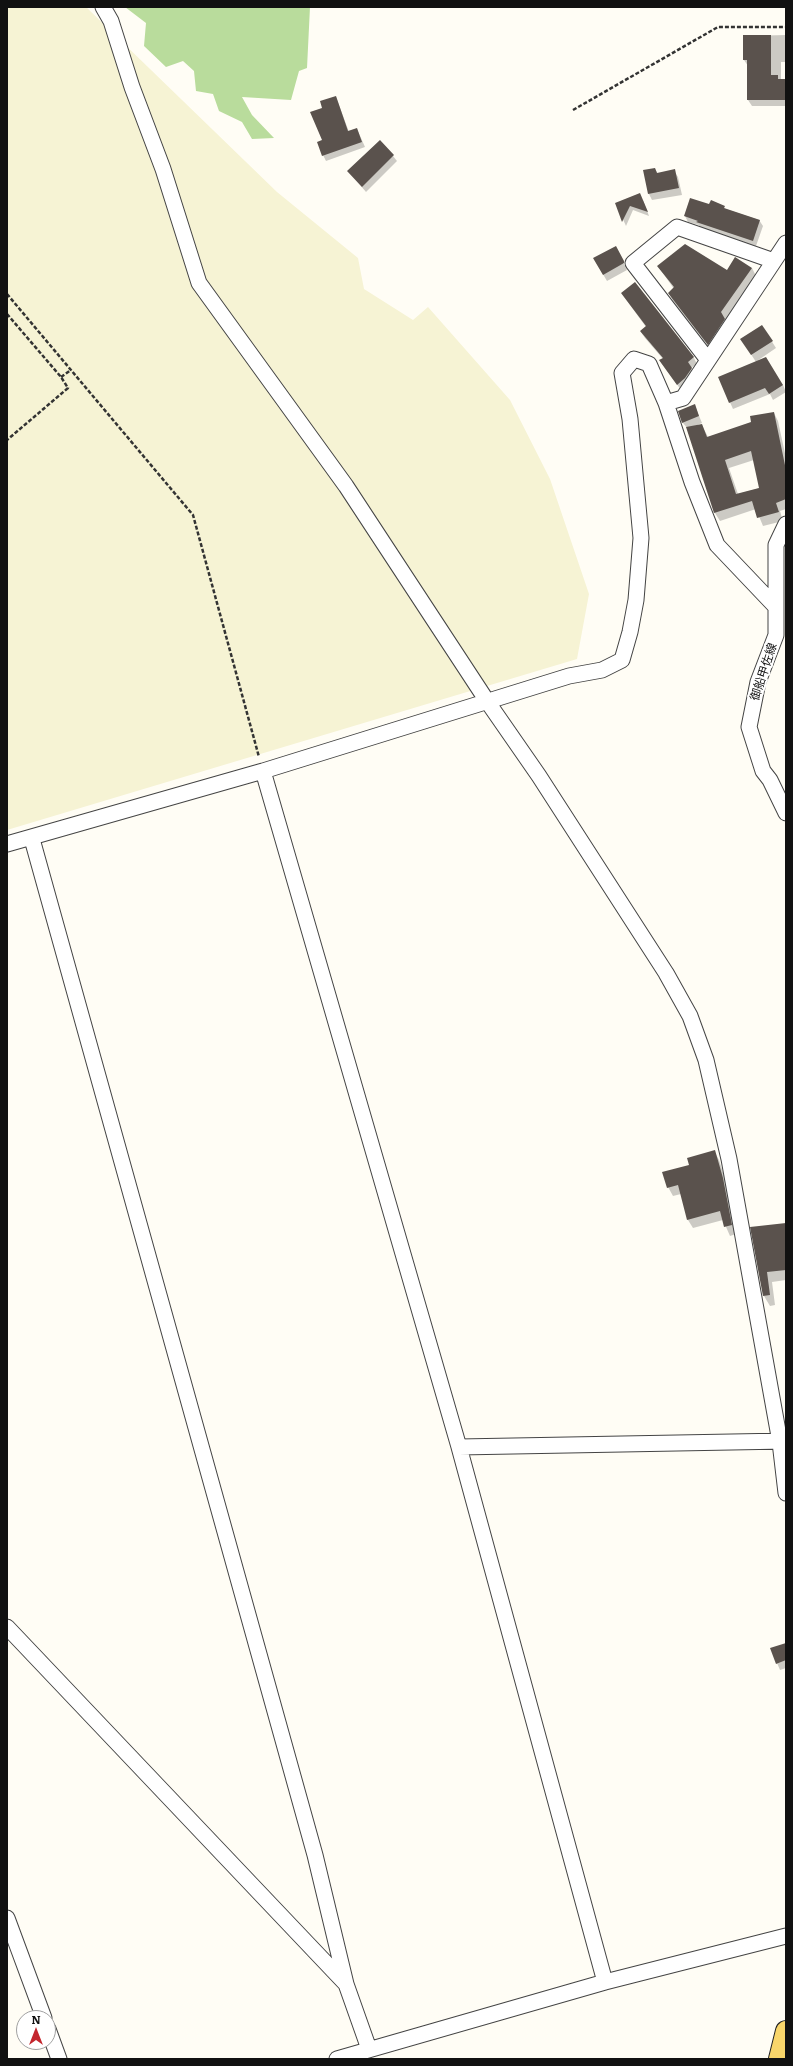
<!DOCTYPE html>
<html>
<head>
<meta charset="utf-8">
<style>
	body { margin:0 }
	#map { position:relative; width:793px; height:2066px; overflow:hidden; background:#fffdf5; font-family:Literata,serif }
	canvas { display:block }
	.frame { position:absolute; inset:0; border:8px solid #111; pointer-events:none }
	.north { position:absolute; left:16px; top:2010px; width:40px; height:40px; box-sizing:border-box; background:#fff; border:1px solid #a0a0a0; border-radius:50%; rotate:0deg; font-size:11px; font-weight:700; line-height:16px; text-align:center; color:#111 }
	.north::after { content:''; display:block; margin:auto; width:14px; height:18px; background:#c4262e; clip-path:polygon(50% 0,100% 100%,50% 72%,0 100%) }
</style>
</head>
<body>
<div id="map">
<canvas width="793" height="2066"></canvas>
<div class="frame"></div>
<div class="north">N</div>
</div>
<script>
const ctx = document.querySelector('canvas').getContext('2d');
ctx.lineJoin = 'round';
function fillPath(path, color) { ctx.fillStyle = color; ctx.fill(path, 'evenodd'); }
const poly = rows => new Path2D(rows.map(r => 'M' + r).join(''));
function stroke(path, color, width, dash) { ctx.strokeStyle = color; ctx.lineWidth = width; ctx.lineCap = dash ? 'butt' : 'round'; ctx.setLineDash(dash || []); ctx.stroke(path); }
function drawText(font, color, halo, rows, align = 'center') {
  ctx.font = font + ' Literata,"Noto Sans JP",serif'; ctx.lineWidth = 4; ctx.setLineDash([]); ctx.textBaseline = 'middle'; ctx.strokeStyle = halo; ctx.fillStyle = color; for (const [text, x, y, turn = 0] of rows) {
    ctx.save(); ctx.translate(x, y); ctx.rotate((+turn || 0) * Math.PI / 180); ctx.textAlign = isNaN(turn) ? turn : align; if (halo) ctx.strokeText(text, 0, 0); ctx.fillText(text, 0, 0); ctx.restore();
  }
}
fillPath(poly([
	[7,7,86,7,277,192,358,258,364,289,413,320,428,307,510,400,550,479,589,594,577,659,7,830]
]), '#f6f3d4');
fillPath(poly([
	[125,7,310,7,307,68,299,71,291,100,242,97,252,115,274,138,252,139,242,122,219,111,213,94,196,91,194,71,183,61,166,67,144,46,146,23]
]), '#b9dc9c');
fillPath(poly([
	[786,35,786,62,781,62,781,80,786,80,786,108,785,106,752,106,748,100,748,66,744,60,744,36],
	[336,97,349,132,357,129,365,147,326,161,323,155,323,109],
	[393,156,397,161,366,192,348,171],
	[655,169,658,174,674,171,678,177,682,195,652,200,649,194,644,171],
	[643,200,649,216,633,210,626,226,616,204],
	[710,206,724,207,725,209,759,220,763,226,756,246,700,228,699,225,688,222,685,216],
	[615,247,627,270,607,281,594,259],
	[658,266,727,271,752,268,756,276,725,321,729,327,712,351,673,301,669,293,674,289],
	[622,294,653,306,694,358,697,364,691,368,695,375,681,390,660,361,663,359,645,338,641,332,646,327],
	[762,326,776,348,757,361,783,385,786,392,773,400,770,394,733,409,719,378,756,362,745,345],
	[695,406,702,423,695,426,702,425,708,437,752,423,774,413,778,421,786,458,786,509,780,511,783,521,763,526,756,509,720,521,715,513,688,429,683,423,679,411],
	[754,460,760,488,738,494,729,468],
	[714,1151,719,1160,728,1188,736,1234,730,1236,723,1220,693,1228,688,1220,681,1194,673,1196,668,1187],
	[786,1224,786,1280,772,1282,775,1305,770,1306,764,1296,752,1228],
	[786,1644,786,1668,780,1670,777,1663]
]), '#0003');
fillPath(poly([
	[743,35,771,35,771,75,778,75,778,79,786,79,786,100,747,100,747,60,743,60],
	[336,96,348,131,357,128,362,142,322,156,317,142,322,140,310,112,322,108,320,101],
	[380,140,394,155,362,187,347,171],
	[655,168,657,173,675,169,679,188,648,194,643,170],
	[640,193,648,212,630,206,622,222,615,203],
	[690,198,709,204,711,200,725,206,724,208,760,220,753,241,696,222,698,221,684,216],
	[685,244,727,270,735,257,752,268,721,312,725,319,708,345,668,293,674,287,657,266],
	[616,246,624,261,624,263,603,275,593,258],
	[635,282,694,357,688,362,692,368,685,378,677,385,659,360,663,358,640,331,646,326,621,293],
	[762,325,773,341,751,355,740,339],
	[766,357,783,385,769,394,765,388,729,403,718,377],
	[695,404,699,416,682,423,678,411],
	[774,412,786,470,786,499,776,503,779,512,757,518,752,501,714,513,686,427,702,424,707,437,751,422,750,416],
	[751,451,759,488,736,494,725,460],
	[715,1150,723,1178,732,1225,724,1227,720,1211,687,1220,678,1185,667,1188,662,1172,689,1165,687,1158],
	[786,1223,786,1270,767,1272,770,1295,763,1296,750,1227],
	[786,1643,786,1660,776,1664,770,1648]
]), '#5a524d');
const minor = poly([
	[103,7,111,21,132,87,163,169,199,283,346,486,487,701,539,776,666,973,690,1016,706,1060,729,1159,780,1442,786,1493],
	[708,360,633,263,677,227,774,261],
	[666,403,683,398,786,243],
	[786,524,776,545,776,635,758,682,749,727,763,771,770,780,786,813],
	[263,771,459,1447,786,1441],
	[32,839,315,1855,346,1984,369,2049],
	[7,844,263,771,569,676,602,670,622,660,630,632,636,600,641,538,630,419,622,373,634,359,649,364,666,403,692,482,717,545,775,606],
	[459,1447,605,1982],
	[7,1627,345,1983],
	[7,1918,44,2018],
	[48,2029,59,2059],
	[337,2059,605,1982,786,1936]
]);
const major = poly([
	[779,2059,786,2031]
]);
stroke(minor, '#444', 17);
stroke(major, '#222', 22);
stroke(poly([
	[573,110,718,27,786,27],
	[7,294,193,515,259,757],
	[7,314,61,377,68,388,7,440],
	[61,377,71,370]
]), '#333', 2.5, [4, 2]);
stroke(minor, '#fff', 15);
stroke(major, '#f9d66b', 20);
drawText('12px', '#111', '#fff', [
	["御船甲佐線",764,672,-72]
]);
</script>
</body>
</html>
